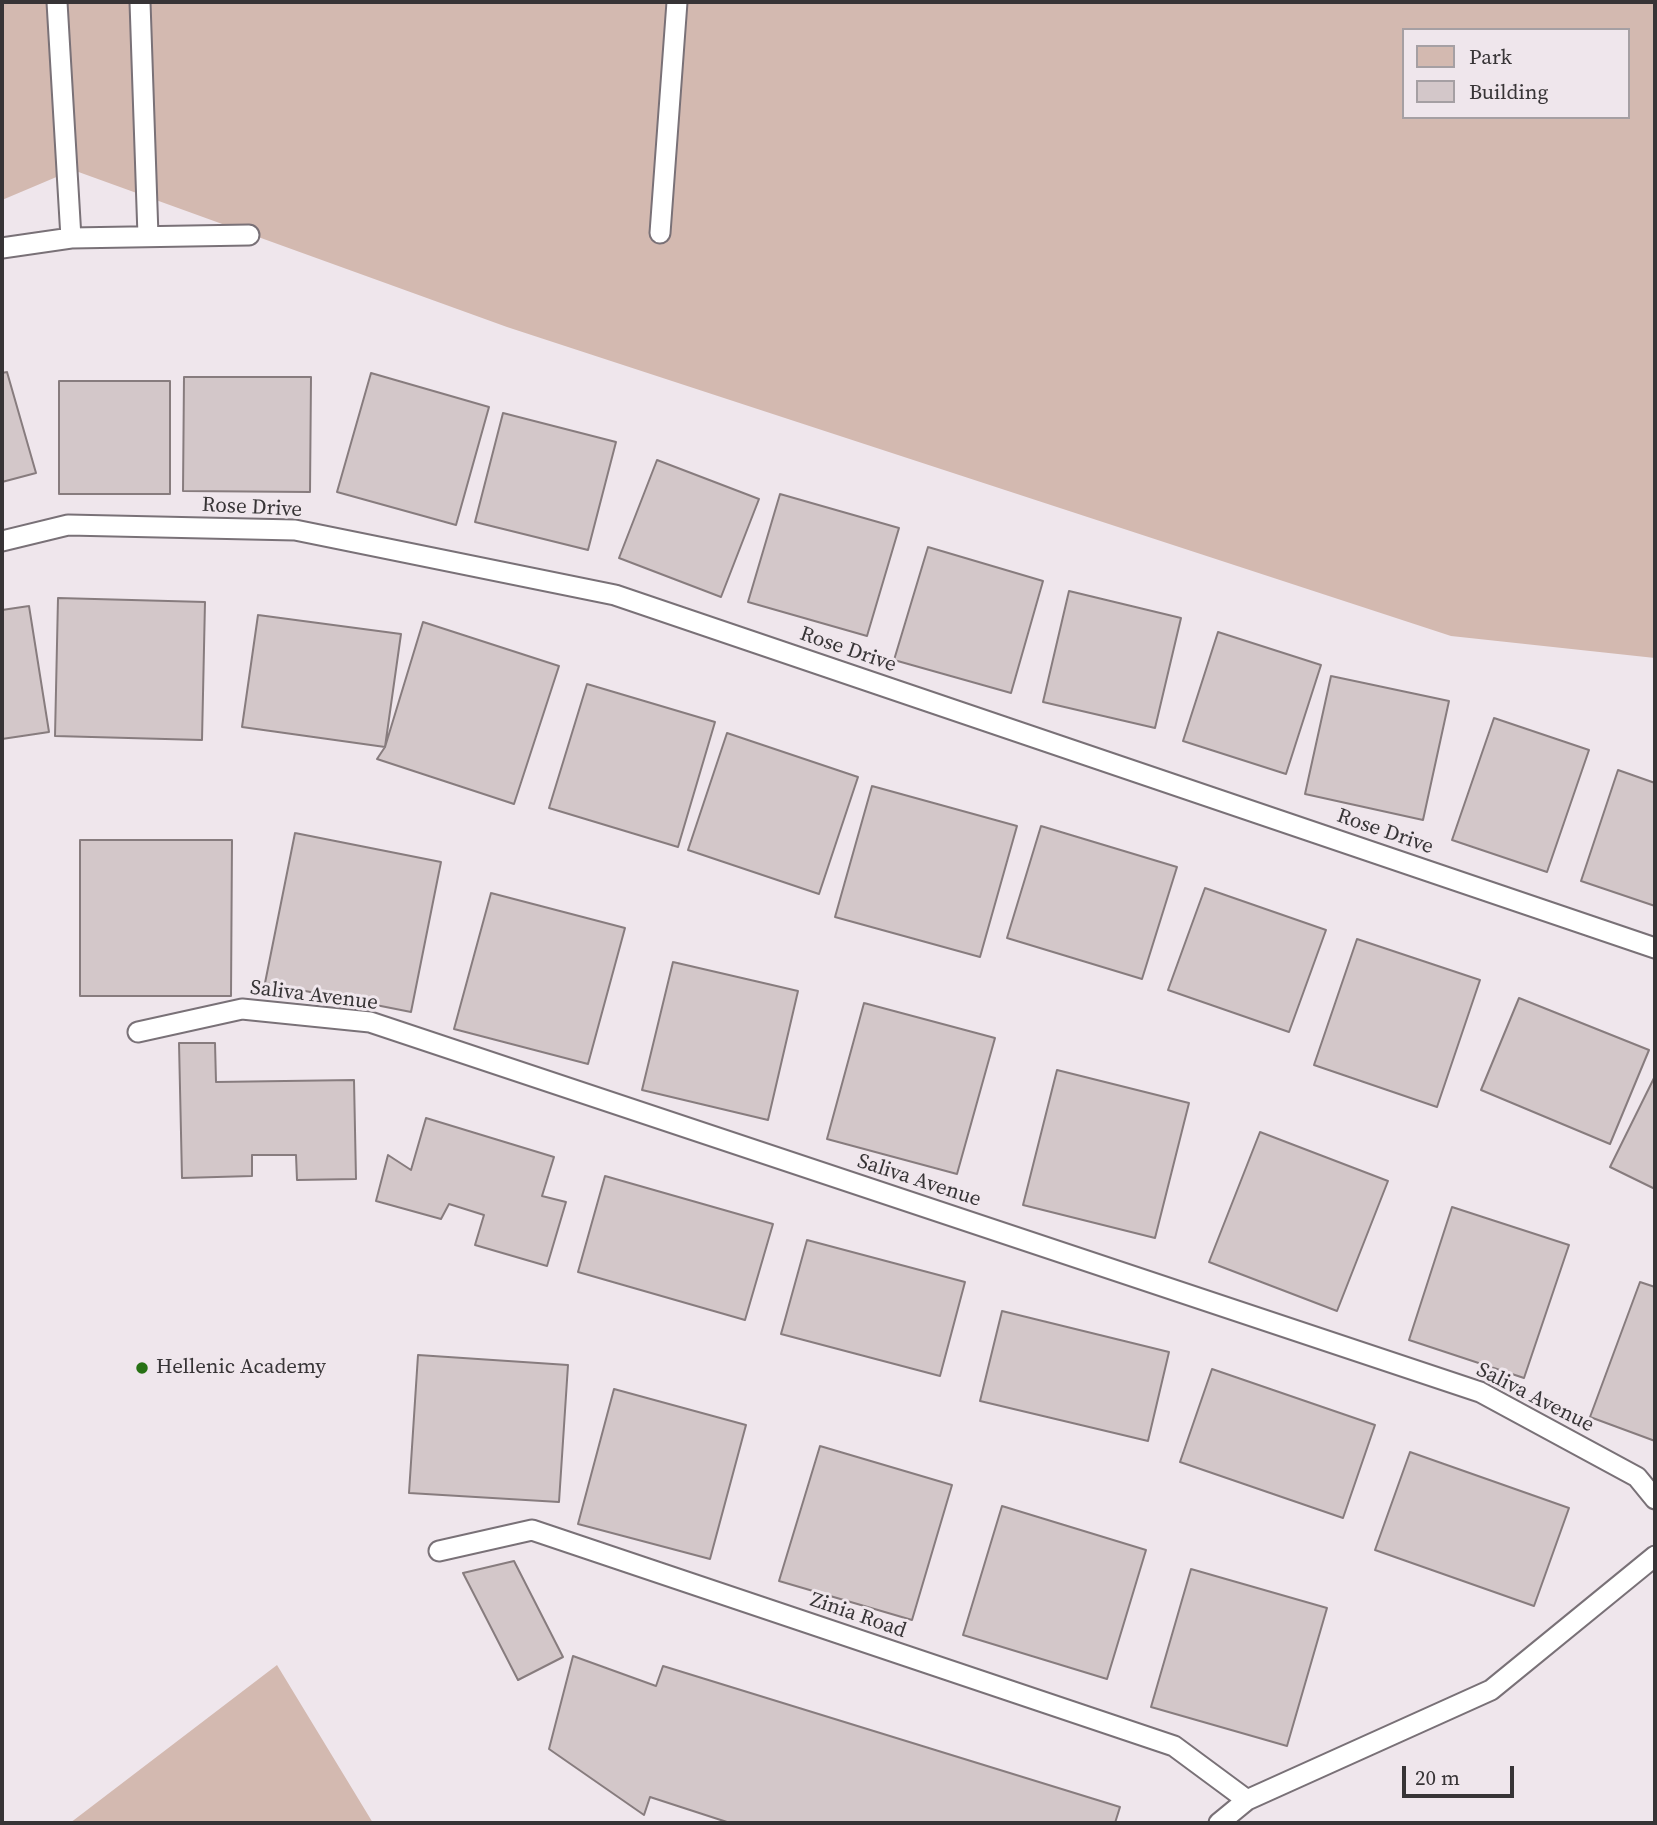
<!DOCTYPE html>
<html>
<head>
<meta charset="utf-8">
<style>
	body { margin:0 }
	#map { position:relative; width:1657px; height:1825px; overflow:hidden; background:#efe6ec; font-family:"Source Serif 4",serif }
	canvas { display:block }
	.frame { position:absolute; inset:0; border:4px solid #373436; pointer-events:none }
	.legend { position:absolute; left:1402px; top:28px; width:228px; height:91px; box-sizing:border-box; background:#efe6ec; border:2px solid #a59fa3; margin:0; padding:9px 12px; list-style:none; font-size:21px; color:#373436 }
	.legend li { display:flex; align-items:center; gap:14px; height:35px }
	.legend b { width:35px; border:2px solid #a59fa3 }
	.scale { position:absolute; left:1402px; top:1766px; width:112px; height:32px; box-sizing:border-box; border:4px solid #373436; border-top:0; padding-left:9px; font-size:21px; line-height:24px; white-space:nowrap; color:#373436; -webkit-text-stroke:5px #efe6ec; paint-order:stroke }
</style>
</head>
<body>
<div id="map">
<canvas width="1657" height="1825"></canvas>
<div class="frame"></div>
<ul class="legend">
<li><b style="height:19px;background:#d3b9b0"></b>Park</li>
<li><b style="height:19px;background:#d3c7c9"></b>Building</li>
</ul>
<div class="scale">20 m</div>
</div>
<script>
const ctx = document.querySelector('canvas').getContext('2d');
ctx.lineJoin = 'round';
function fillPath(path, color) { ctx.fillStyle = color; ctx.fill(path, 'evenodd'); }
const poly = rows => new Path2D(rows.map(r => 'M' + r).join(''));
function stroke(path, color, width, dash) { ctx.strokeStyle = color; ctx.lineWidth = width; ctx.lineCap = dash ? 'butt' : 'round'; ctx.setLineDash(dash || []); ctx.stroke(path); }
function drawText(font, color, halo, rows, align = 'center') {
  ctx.font = font + ' "Source Serif 4",serif'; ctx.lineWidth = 6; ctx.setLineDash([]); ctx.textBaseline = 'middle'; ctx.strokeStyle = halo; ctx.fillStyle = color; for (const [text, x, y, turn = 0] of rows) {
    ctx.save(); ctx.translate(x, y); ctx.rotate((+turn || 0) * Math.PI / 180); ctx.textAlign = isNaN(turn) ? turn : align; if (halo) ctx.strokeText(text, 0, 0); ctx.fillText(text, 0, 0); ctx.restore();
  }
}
fillPath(poly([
	[2,2,1655,2,1655,658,1451,636,507,327,73,170,2,200],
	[1403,30,1627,30,1627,117,1403,117],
	[277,1665,373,1823,70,1823]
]), '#d3b9b0');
const building = poly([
	[7,372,36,473,2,482,2,373,7,372],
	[371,373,489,407,456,525,337,492,371,373],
	[184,377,311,377,310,492,183,491,184,377],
	[59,381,170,381,170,494,59,494,59,381],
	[503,413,616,442,588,550,475,522,503,413],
	[657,460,759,499,721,597,619,558,657,460],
	[780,494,899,528,867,636,748,602,780,494],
	[928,547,1043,581,1011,693,894,660,928,547],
	[1069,591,1181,618,1155,728,1043,702,1069,591],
	[58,598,205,602,202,740,55,736,58,598],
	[29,606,49,732,2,739,2,610,29,606],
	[258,615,401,634,385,747,242,727,258,615],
	[423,622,559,666,514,804,377,759,385,747,423,622],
	[1218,632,1321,665,1286,774,1183,741,1218,632],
	[1331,676,1449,701,1423,820,1305,794,1331,676],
	[587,684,715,722,678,847,549,808,587,684],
	[1494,718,1589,750,1547,872,1452,840,1494,718],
	[727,733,858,777,819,894,688,850,727,733],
	[1618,770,1655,783,1655,906,1581,881,1618,770],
	[872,786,1017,826,980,957,835,917,872,786],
	[1041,826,1177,867,1142,979,1007,938,1041,826],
	[295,833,441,862,411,1012,265,983,295,833],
	[80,840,232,840,231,996,80,996,80,840],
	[1205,888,1326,930,1289,1032,1168,990,1205,888],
	[491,893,625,928,588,1064,454,1029,491,893],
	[1357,939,1480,980,1437,1107,1314,1065,1357,939],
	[673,962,798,991,768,1120,642,1090,673,962],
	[1519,998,1649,1050,1610,1144,1481,1090,1519,998],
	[864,1003,995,1038,957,1174,827,1139,864,1003],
	[179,1043,215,1043,216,1082,354,1080,356,1179,297,1180,296,1155,252,1155,252,1176,182,1178,179,1043],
	[1057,1070,1189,1103,1155,1238,1023,1205,1057,1070],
	[1655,1076,1655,1189,1610,1167,1655,1076],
	[426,1118,554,1157,542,1196,566,1202,547,1266,475,1245,484,1215,449,1204,441,1219,376,1201,388,1155,411,1170,426,1118],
	[1260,1132,1388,1181,1337,1311,1209,1262,1260,1132],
	[605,1176,773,1224,745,1320,578,1272,605,1176],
	[1452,1207,1569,1245,1524,1378,1409,1340,1452,1207],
	[807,1240,965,1282,940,1376,781,1334,807,1240],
	[1640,1282,1655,1287,1655,1441,1590,1417,1640,1282],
	[1002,1311,1169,1352,1148,1441,980,1401,1002,1311],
	[418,1355,568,1365,559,1502,409,1493,418,1355],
	[1212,1369,1375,1425,1343,1518,1180,1462,1212,1369],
	[614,1389,746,1425,710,1559,578,1524,614,1389],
	[820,1446,952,1485,912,1620,779,1581,820,1446],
	[1410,1452,1569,1508,1534,1606,1375,1550,1410,1452],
	[1002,1506,1146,1550,1107,1679,963,1635,1002,1506],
	[514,1561,563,1657,518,1680,463,1573,514,1561],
	[1191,1569,1327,1608,1287,1746,1151,1707,1191,1569],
	[573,1656,656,1686,663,1666,1120,1807,1115,1823,730,1823,650,1797,644,1815,549,1749,573,1656]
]);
fillPath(building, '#d3c7c9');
stroke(building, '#877c7e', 2);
const lane = poly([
	[57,2,71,238],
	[140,2,148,236],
	[660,233,677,2],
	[2,248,71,238,249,235],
	[2,541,68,525,295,530,615,595,1655,948],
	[138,1032,242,1009,370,1022,1480,1392,1637,1477,1655,1499],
	[439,1551,532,1530,1174,1746,1247,1800],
	[1219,1823,1247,1800,1491,1690,1655,1556]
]);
stroke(lane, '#797177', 23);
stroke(lane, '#fff', 19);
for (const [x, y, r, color] of [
	[142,1368,7,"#277114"]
]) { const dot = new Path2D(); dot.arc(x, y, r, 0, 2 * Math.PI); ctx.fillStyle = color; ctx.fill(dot); stroke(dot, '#efe6ec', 2.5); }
drawText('21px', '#373436', '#efe6ec', [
	["Rose Drive",252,508,3],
	["Rose Drive",848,650,19],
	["Rose Drive",1385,832,19],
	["Saliva Avenue",314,996,7],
	["Saliva Avenue",919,1181,18],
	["Saliva Avenue",1535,1398,27],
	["Zinia Road",858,1616,19]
]);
drawText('21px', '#373436', '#efe6ec', [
	["Hellenic Academy",156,1368]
], 'left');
</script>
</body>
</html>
